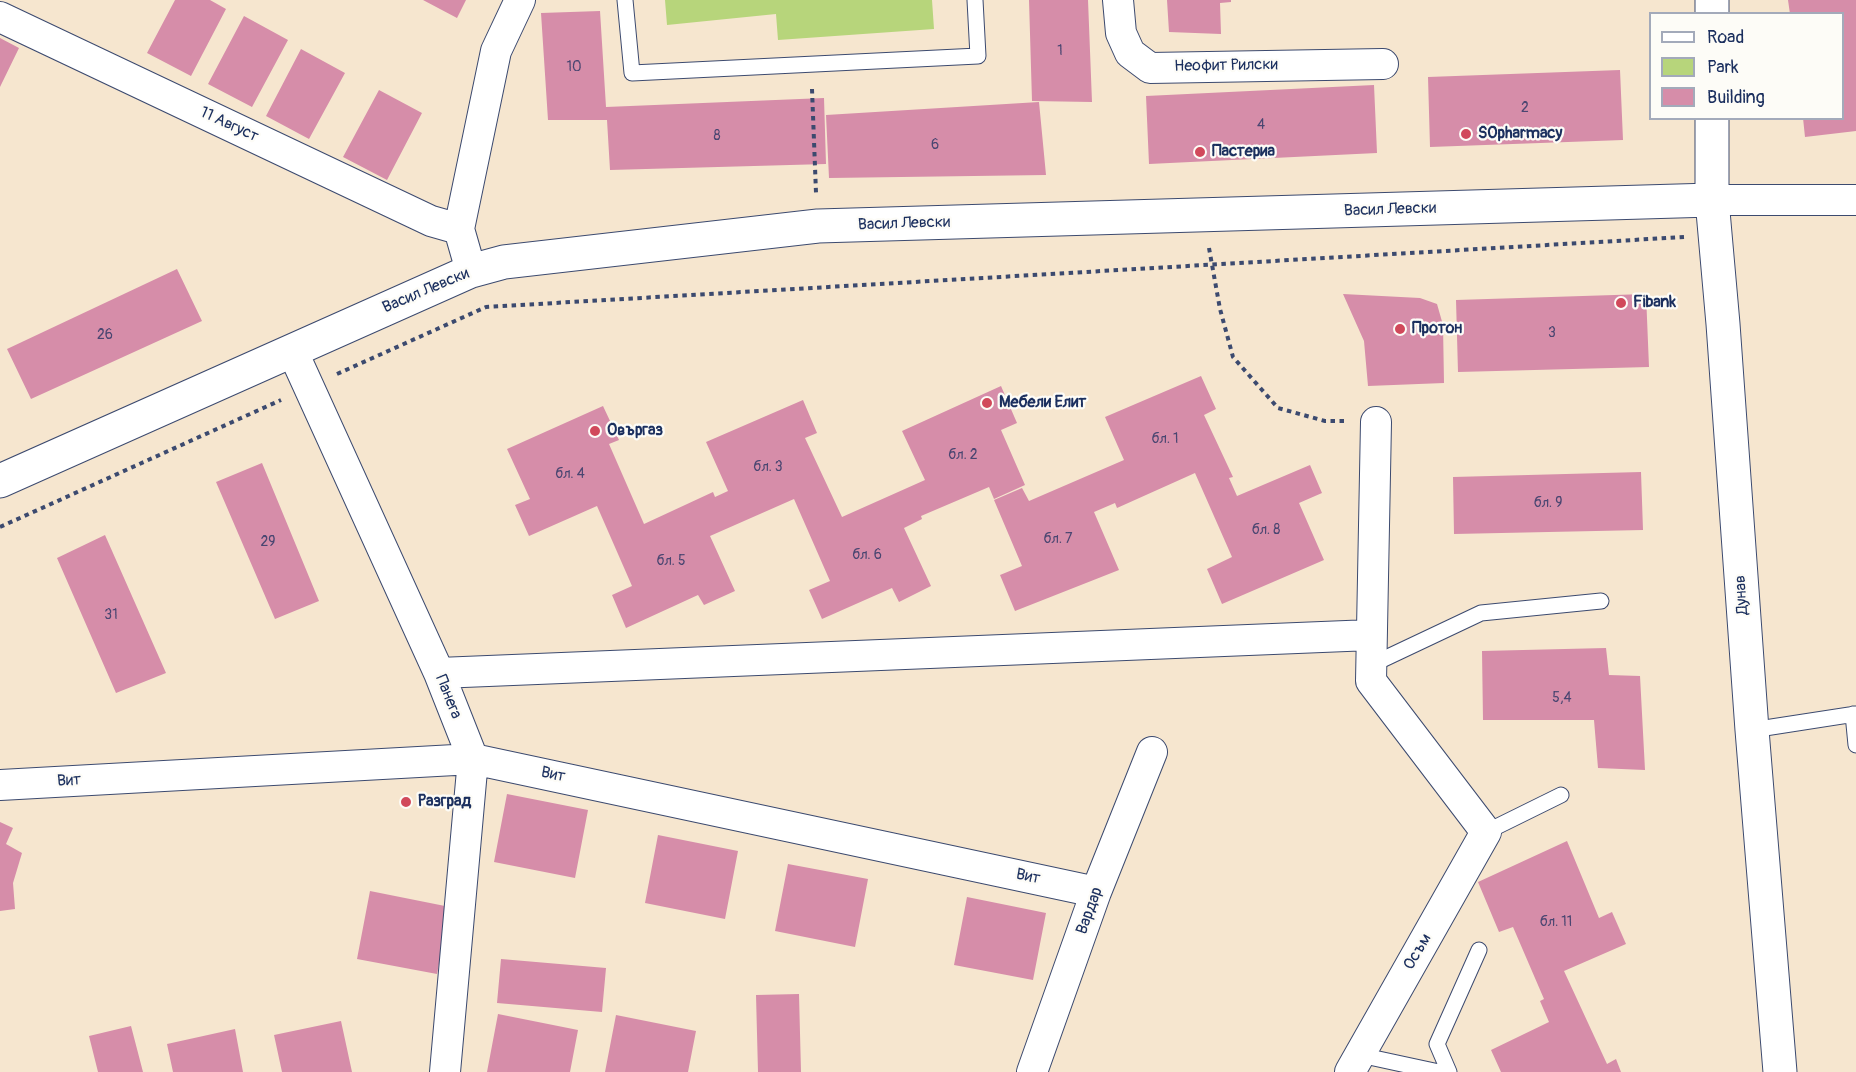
<!DOCTYPE html>
<html>
<head>
<meta charset="utf-8">
<style>
	body { margin:0 }
	#map { position:relative; width:1856px; height:1072px; overflow:hidden; background:#f6e6cf; font-family:Pangolin,sans-serif }
	canvas { display:block }
	.legend { position:absolute; left:1649px; top:12px; width:195px; height:108px; box-sizing:border-box; background:#fdfcf7; border:2px solid #a3aaba; margin:0; padding:8px 10px; list-style:none; font-size:18px; color:#1b2f5e }
	.legend li { display:flex; align-items:center; gap:12px; height:30px }
	.legend b { width:30px; border:2px solid #a3aaba }
</style>
</head>
<body>
<div id="map">
<canvas width="1856" height="1072"></canvas>
<ul class="legend">
<li><b style="height:8px;background:#fff"></b>Road</li>
<li><b style="height:16px;background:#b7d57b"></b>Park</li>
<li><b style="height:16px;background:#d68da9"></b>Building</li>
</ul>
</div>
<script>
const ctx = document.querySelector('canvas').getContext('2d');
ctx.lineJoin = 'round';
function fillPath(path, color) { ctx.fillStyle = color; ctx.fill(path, 'evenodd'); }
const poly = rows => new Path2D(rows.map(r => 'M' + r).join(''));
function stroke(path, color, width, dash) { ctx.strokeStyle = color; ctx.lineWidth = width; ctx.lineCap = dash ? 'butt' : 'round'; ctx.setLineDash(dash || []); ctx.stroke(path); }
function drawText(font, color, halo, rows, align = 'center') {
  ctx.font = font + ' Pangolin,sans-serif'; ctx.lineWidth = 4.5; ctx.setLineDash([]); ctx.textBaseline = 'middle'; ctx.strokeStyle = halo; ctx.fillStyle = color; for (const [text, x, y, turn = 0] of rows) {
    ctx.save(); ctx.translate(x, y); ctx.rotate((+turn || 0) * Math.PI / 180); ctx.textAlign = isNaN(turn) ? turn : align; if (halo) ctx.strokeText(text, 0, 0); ctx.fillText(text, 0, 0); ctx.restore();
  }
}
fillPath(poly([
	[665,0,932,0,934,29,778,40,776,14,667,25]
]), '#b7d57b');
fillPath(poly([
	[175,0,210,0,226,9,191,76,147,53],
	[423,0,466,0,457,18],
	[1029,0,1088,0,1092,102,1032,101],
	[1167,0,1231,0,1231,2,1220,3,1221,34,1169,32],
	[1788,0,1856,0,1856,131,1805,137,1803,118,1842,118,1842,14,1790,14],
	[600,11,606,107,824,98,826,164,610,170,607,120,548,120,541,13],
	[244,16,288,40,252,107,208,84],
	[0,38,19,48,0,87],
	[301,49,345,73,309,139,266,116],
	[1620,70,1623,140,1430,147,1428,77],
	[1374,85,1377,153,1149,164,1146,96],
	[379,90,422,113,387,180,343,157],
	[1039,102,1046,175,829,178,826,115],
	[177,269,202,321,31,399,7,349],
	[1343,294,1420,298,1437,304,1443,325,1444,383,1368,386,1364,341],
	[1646,294,1649,367,1458,372,1456,300],
	[1201,376,1216,409,1204,415,1233,477,1229,478,1237,496,1310,465,1322,493,1299,503,1324,560,1222,604,1207,569,1232,557,1195,473,1117,508,1115,503,1094,512,1119,570,1015,611,1000,575,1022,566,994,500,1022,488,1029,501,1124,460,1105,417],
	[1001,386,1017,423,1001,430,1025,485,994,499,989,487,921,516,922,519,904,528,931,586,899,602,892,588,822,619,809,590,830,581,794,499,710,536,735,591,704,605,698,595,626,628,612,595,632,586,597,506,529,536,515,505,530,499,507,449,603,406,619,440,609,444,644,524,713,492,715,497,728,491,706,442,803,400,817,433,805,438,842,517,925,480,902,431],
	[262,463,319,601,275,619,216,482],
	[1641,472,1643,530,1454,534,1453,477],
	[105,535,166,673,116,693,57,558],
	[1606,648,1609,675,1640,676,1645,770,1598,768,1594,720,1483,720,1482,651],
	[507,794,588,810,575,878,494,862],
	[0,822,13,828,6,844,22,853,13,883,15,909,0,911],
	[658,835,738,851,725,919,645,903],
	[1567,841,1599,918,1612,912,1626,944,1564,971,1607,1064,1616,1059,1621,1072,1501,1072,1491,1050,1549,1022,1540,1001,1544,999,1513,927,1499,932,1478,882],
	[788,864,868,879,855,947,775,931],
	[370,891,450,907,437,974,357,959],
	[967,897,1046,913,1033,980,954,965],
	[501,959,606,968,602,1012,497,1003],
	[799,994,801,1072,758,1072,756,995],
	[498,1014,578,1030,570,1072,487,1072],
	[616,1015,696,1031,688,1072,605,1072],
	[341,1021,352,1072,282,1072,274,1035],
	[131,1026,143,1072,98,1072,89,1036],
	[235,1029,243,1072,173,1072,167,1044]
]), '#d68da9');
const lane = poly([
	[625,0,632,73,978,56,975,0],
	[1371,665,1481,613,1601,601],
	[1853,714,1856,745],
	[1752,730,1856,714],
	[1486,832,1561,795],
	[1360,1055,1439,1072],
	[1449,1072,1437,1044,1479,950]
]);
const street = poly([
	[1118,0,1121,33,1130,53,1150,68,1383,64],
	[0,17,431,221,459,229],
	[1712,200,1856,200],
	[471,271,459,229,496,51,520,0],
	[292,350,439,673,473,759,445,1072],
	[439,673,1371,635],
	[0,785,473,759,1096,892],
	[1032,1072,1096,892,1152,752],
	[1350,1072,1486,832,1371,681,1376,422]
]);
const secondary = poly([
	[1712,14,1712,0],
	[1712,118,1712,200,1723,324,1752,730,1780,1072],
	[0,481,471,271,504,262,818,226,1712,200]
]);
stroke(lane, '#3c4a6f', 17);
stroke(street, '#3c4a6f', 32);
stroke(secondary, '#3c4a6f', 35);
stroke(poly([
	[812,89,816,193],
	[1209,248,1220,309,1233,357,1278,408,1325,421,1344,421],
	[337,374,486,307,1684,237],
	[0,527,281,400]
]), '#3c4a6f', 4, [4.5, 4.5]);
stroke(lane, '#fff', 15);
stroke(street, '#fff', 30);
stroke(secondary, '#fff', 33);
for (const [x, y, r, color] of [
	[1466,134,6,"#d1495b"],
	[1200,152,6,"#d1495b"],
	[1621,303,6,"#d1495b"],
	[1400,329,6,"#d1495b"],
	[987,403,6,"#d1495b"],
	[595,431,6,"#d1495b"],
	[406,802,6,"#d1495b"]
]) { const dot = new Path2D(); dot.arc(x, y, r, 0, 2 * Math.PI); ctx.fillStyle = color; ctx.fill(dot); stroke(dot, '#fdfcf7', 2); }
drawText('14px', '#4a4671', null, [
	["1",1060,51],
	["10",574,67],
	["2",1525,108],
	["4",1261,125],
	["8",717,136],
	["6",935,145],
	["3",1552,333],
	["26",105,335],
	["бл. 1",1165,439],
	["бл. 2",963,455],
	["бл. 3",768,467],
	["бл. 4",570,474],
	["бл. 9",1548,503],
	["бл. 8",1266,530],
	["бл. 7",1058,539],
	["29",268,542],
	["бл. 6",867,555],
	["бл. 5",671,561],
	["31",111,615],
	["5,4",1562,698],
	["бл. 11",1556,922]
]);
drawText('16px', '#1b2f5e', '#fdfcf7', [
	["Неофит Рилски",1226,66,-1],
	["11 Август",229,125,25],
	["Васил Левски",1390,210,-2],
	["Васил Левски",904,224,-2],
	["Васил Левски",426,291,-23],
	["Дунав",1742,595,-94],
	["Панега",448,697,68],
	["Вит",553,775,12],
	["Вит",69,781,-3],
	["Вит",1028,877,12],
	["Вардар",1090,911,-70],
	["Осъм",1418,952,-60]
]);
drawText('bold 16px', '#1b2f5e', '#fdfcf7', [
	["SOpharmacy",1478,134],
	["Пастериа",1212,152],
	["Fibank",1633,303],
	["Протон",1412,329],
	["Мебели Елит",999,403],
	["Овъргаз",607,431],
	["Разград",418,802]
], 'left');
</script>
</body>
</html>
